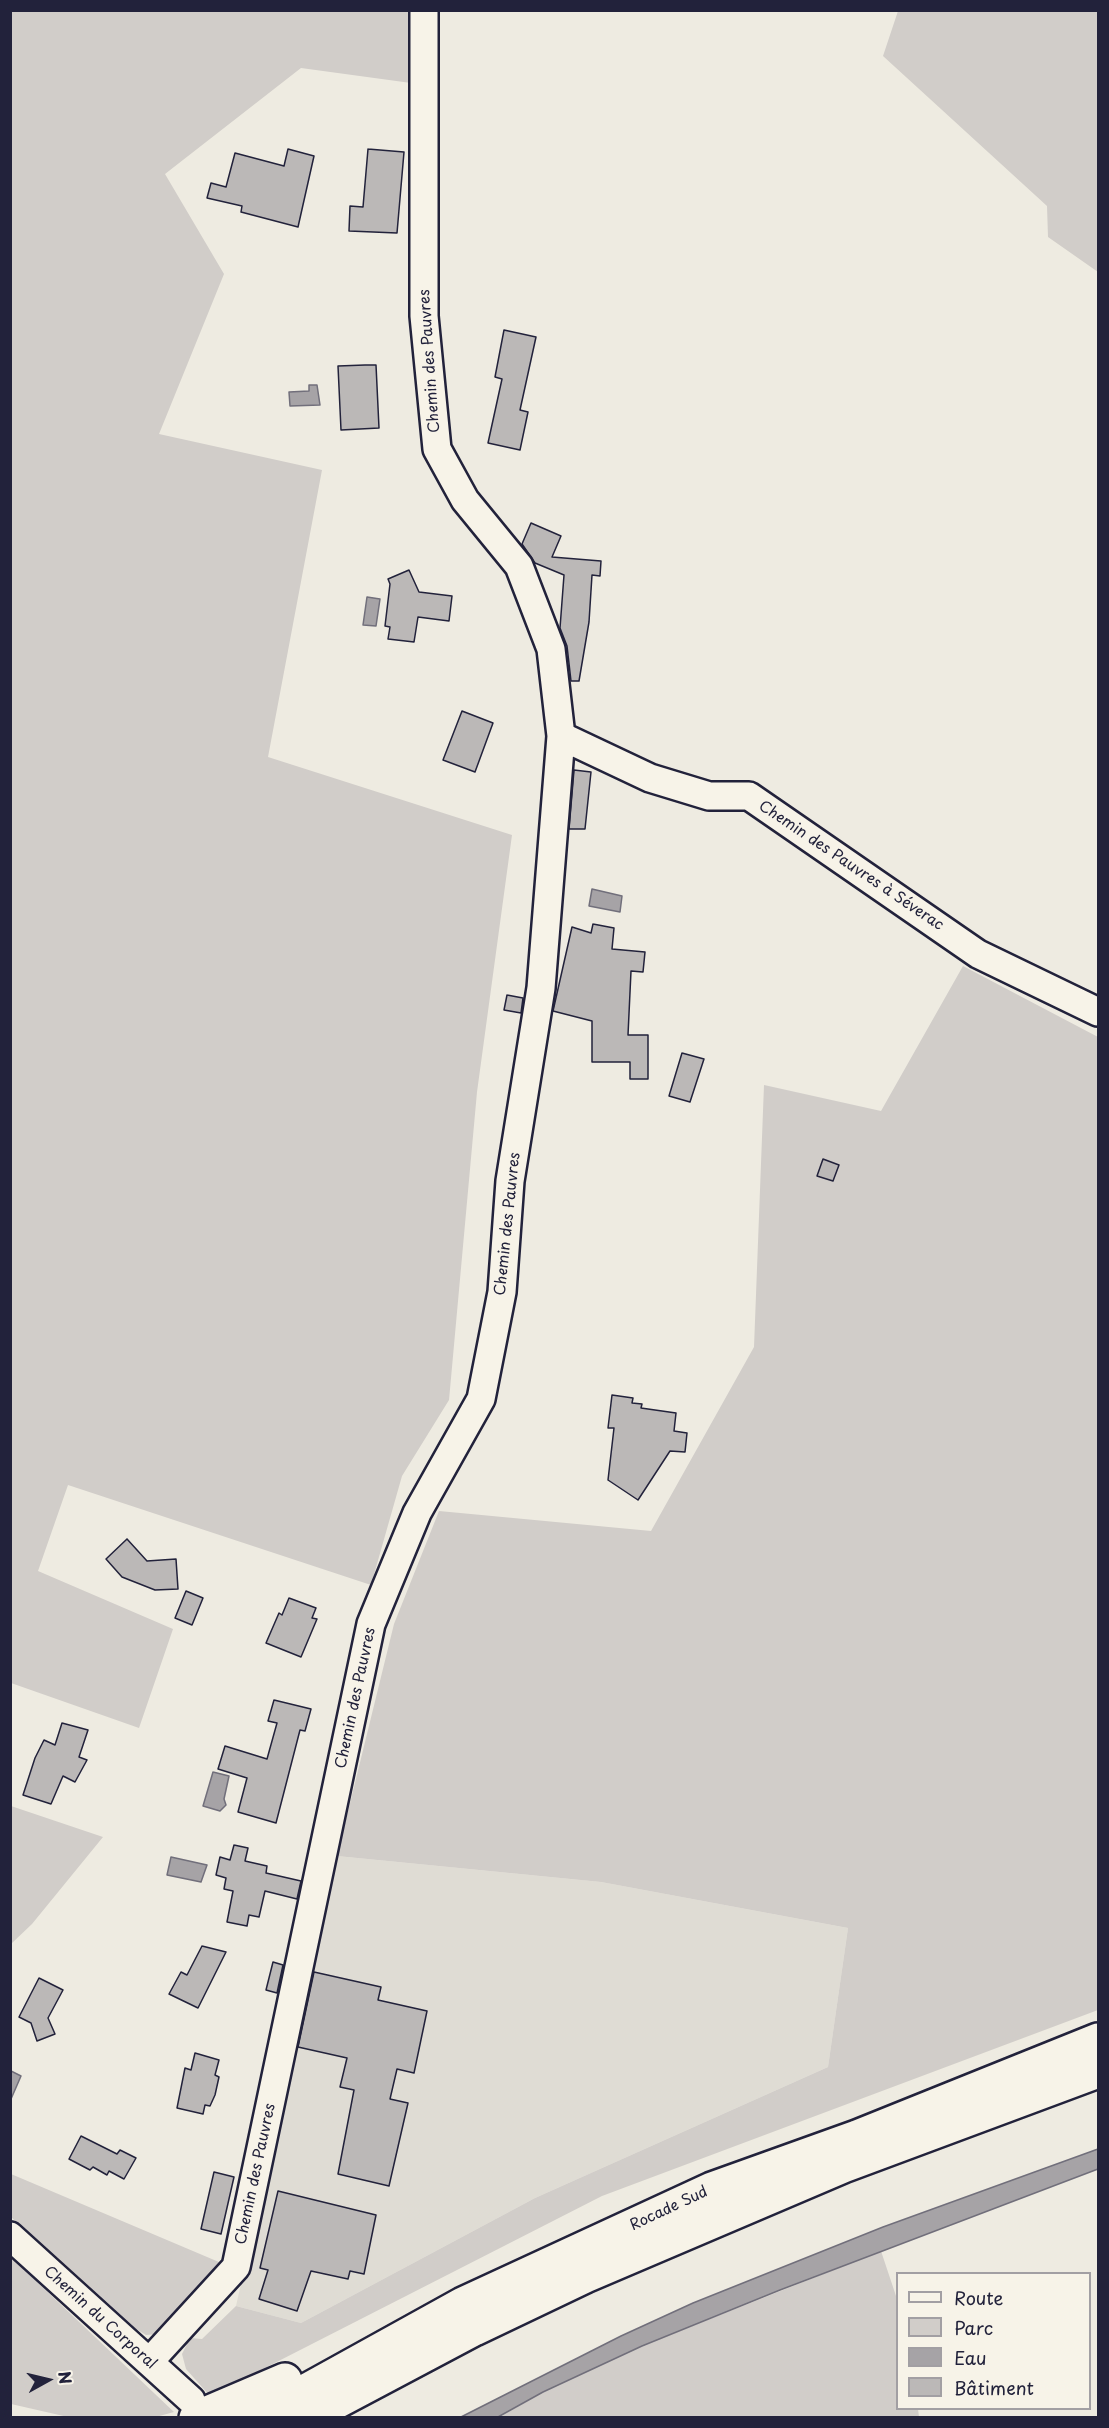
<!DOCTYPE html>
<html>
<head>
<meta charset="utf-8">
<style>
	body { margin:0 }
	#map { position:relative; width:1109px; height:2428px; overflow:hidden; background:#eeebe1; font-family:"Playpen Sans",sans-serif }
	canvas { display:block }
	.frame { position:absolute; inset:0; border:12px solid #22223b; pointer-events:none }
	.legend { position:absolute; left:896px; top:2272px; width:195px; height:138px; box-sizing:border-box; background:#f7f3e8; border:2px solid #a29fa3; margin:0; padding:8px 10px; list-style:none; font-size:18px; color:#22223b }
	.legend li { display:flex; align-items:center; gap:12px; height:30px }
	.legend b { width:30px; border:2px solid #a29fa3 }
	.north { position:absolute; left:18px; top:2350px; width:60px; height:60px; -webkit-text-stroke:4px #f7f3e8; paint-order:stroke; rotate:82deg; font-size:16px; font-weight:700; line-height:24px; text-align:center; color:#22223b }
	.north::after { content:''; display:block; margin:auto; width:21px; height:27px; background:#22223b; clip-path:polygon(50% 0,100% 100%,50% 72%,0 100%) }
</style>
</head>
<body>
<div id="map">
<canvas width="1109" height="2428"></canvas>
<div class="frame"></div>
<ul class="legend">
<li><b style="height:8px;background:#f7f3e8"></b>Route</li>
<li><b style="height:16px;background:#d1cdc9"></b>Parc</li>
<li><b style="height:16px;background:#a6a3a6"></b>Eau</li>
<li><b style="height:16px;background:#bbb8b7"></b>Bâtiment</li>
</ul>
<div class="north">N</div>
</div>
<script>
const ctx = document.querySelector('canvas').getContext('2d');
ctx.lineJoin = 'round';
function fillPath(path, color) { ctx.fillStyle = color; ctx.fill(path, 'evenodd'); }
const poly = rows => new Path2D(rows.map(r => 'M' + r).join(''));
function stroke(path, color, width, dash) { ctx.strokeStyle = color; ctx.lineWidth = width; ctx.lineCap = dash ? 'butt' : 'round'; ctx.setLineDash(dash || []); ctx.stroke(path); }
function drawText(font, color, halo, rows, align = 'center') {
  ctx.font = font + ' "Playpen Sans",sans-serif'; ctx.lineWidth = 6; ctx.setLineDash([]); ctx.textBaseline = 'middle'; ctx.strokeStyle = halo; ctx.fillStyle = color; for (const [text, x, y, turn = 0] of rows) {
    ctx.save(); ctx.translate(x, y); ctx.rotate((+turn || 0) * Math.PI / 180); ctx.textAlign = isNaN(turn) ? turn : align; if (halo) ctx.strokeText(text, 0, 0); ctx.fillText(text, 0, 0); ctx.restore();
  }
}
fillPath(poly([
	[337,1856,601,1882,848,1928,828,2067,535,2198,301,2323,236,2306]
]), '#dfdcd4');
fillPath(poly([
	[11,11,410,11,411,83,301,68,165,174,224,274,159,434,322,470,268,757,512,835,477,1092,449,1400,402,1476,371,1585,68,1485,38,1571,173,1629,139,1728,11,1683],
	[898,11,1098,11,1098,272,1048,237,1047,206,883,56],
	[963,966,1098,1037,1098,2010,602,2196,210,2396,186,2369,182,2354,190,2338,202,2339,236,2306,301,2323,535,2198,828,2067,848,1928,601,1882,337,1856,394,1624,439,1511,651,1531,754,1347,764,1085,881,1111],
	[11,1806,103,1837,32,1924,11,1944],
	[11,2174,226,2265,158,2334,146,2335,133,2327,11,2217],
	[881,2251,897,2299,898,2408,918,2409,919,2417,498,2418,543,2392,642,2346],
	[10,2256,56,2300,174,2412,152,2418,68,2417,11,2404]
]), '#d1cdc9');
const water = poly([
	[309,385,317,385,320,405,290,406,289,392,309,391,309,385],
	[367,597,380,599,376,626,363,625,367,597],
	[592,889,622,896,620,912,589,906,592,889],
	[213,1772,229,1776,224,1799,226,1805,220,1811,203,1806,213,1772],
	[171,1857,207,1865,201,1882,167,1875,171,1857],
	[11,2071,21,2076,11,2099,11,2071],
	[1098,2149,1098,2169,780,2290,642,2346,543,2392,498,2417,461,2417,621,2336,693,2303,883,2227,1098,2149]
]);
fillPath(water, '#a6a3a6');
stroke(water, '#716f7b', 1.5);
const building = poly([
	[288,149,314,156,298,227,241,212,242,206,207,198,211,183,226,187,235,153,284,166,288,149],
	[368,149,404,152,397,233,349,231,350,206,363,207,368,149],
	[504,330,536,337,520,410,528,412,520,450,488,443,502,379,495,377,504,330],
	[365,365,376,365,379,428,341,430,338,366,365,365],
	[531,523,561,536,552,557,601,561,600,576,592,575,589,622,579,681,571,681,567,646,560,628,564,575,535,563,522,544,531,523],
	[409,570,419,592,452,596,449,621,418,617,414,642,388,639,390,627,385,626,390,584,388,579,409,570],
	[462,711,493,723,475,772,443,760,462,711],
	[574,770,591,772,585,829,569,829,574,770],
	[593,924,614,928,612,949,645,952,643,972,631,971,628,1035,648,1035,648,1079,630,1079,630,1062,592,1062,592,1021,553,1011,572,927,591,933,593,924],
	[507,995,523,998,521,1013,504,1010,507,995],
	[682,1053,704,1059,690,1102,669,1096,682,1053],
	[823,1159,839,1165,833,1181,817,1176,823,1159],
	[612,1395,633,1398,632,1403,642,1404,641,1408,676,1413,674,1431,687,1433,685,1452,670,1451,638,1500,608,1480,614,1428,608,1428,612,1395],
	[127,1539,147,1561,176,1559,178,1589,155,1590,122,1577,106,1559,127,1539],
	[186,1591,203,1598,192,1625,175,1618,186,1591],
	[289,1598,316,1608,312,1618,317,1619,301,1657,266,1643,279,1613,282,1615,289,1598],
	[274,1700,311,1709,305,1731,300,1730,276,1823,238,1812,247,1778,218,1769,225,1746,267,1759,277,1723,268,1721,274,1700],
	[62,1723,88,1730,79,1757,87,1760,75,1782,63,1776,51,1804,23,1795,35,1758,44,1740,55,1745,62,1723],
	[234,1845,248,1848,245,1861,267,1866,266,1873,301,1881,297,1899,265,1891,259,1917,249,1915,247,1926,227,1922,233,1891,224,1889,226,1878,216,1875,220,1857,230,1860,234,1845],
	[202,1946,226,1952,198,2008,169,1994,181,1972,187,1975,202,1946],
	[273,1962,283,1965,277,1993,266,1990,273,1962],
	[314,1972,381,1987,378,2000,427,2011,414,2073,397,2069,390,2099,408,2103,389,2186,338,2174,354,2090,340,2087,347,2058,298,2047,314,1972],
	[39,1978,63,1990,48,2018,55,2034,37,2041,31,2023,19,2017,39,1978],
	[195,2053,219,2060,215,2075,219,2077,215,2095,210,2106,205,2105,203,2114,177,2108,185,2068,191,2070,195,2053],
	[81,2136,117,2154,120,2150,136,2158,124,2179,109,2171,107,2175,93,2167,90,2170,69,2159,81,2136],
	[214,2172,234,2177,221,2234,201,2229,214,2172],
	[278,2191,376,2215,364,2274,350,2271,348,2279,311,2271,297,2311,259,2299,268,2270,260,2268,278,2191]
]);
fillPath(building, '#bbb8b7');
stroke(building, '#22223b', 1.5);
const minor = poly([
	[561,736,650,778,709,796,749,796,978,954,1098,1012],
	[10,2236,191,2400],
	[149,2362,236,2267,371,1624,417,1513,481,1399,502,1292,510,1181,541,988,561,736,551,649,519,566,465,500,437,449,424,316,424,10]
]);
const highway = poly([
	[196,2418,285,2380],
	[257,2418,463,2304,712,2189,857,2137,1098,2040],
	[306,2418,474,2329,585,2276,843,2166,1098,2071]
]);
stroke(minor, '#22223b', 32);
stroke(highway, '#22223b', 38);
stroke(minor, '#f7f3e8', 27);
stroke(highway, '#f7f3e8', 33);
drawText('15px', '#22223b', '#f7f3e8', [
	["Chemin des Pauvres",430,361,-94],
	["Chemin des Pauvres à Séverac",851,866,34],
	["Chemin des Pauvres",508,1224,-84],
	["Chemin des Pauvres",356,1698,-78],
	["Chemin des Pauvres",256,2174,-78],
	["Rocade Sud",669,2209,-25],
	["Chemin du Corporal",100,2318,42]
]);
</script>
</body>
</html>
